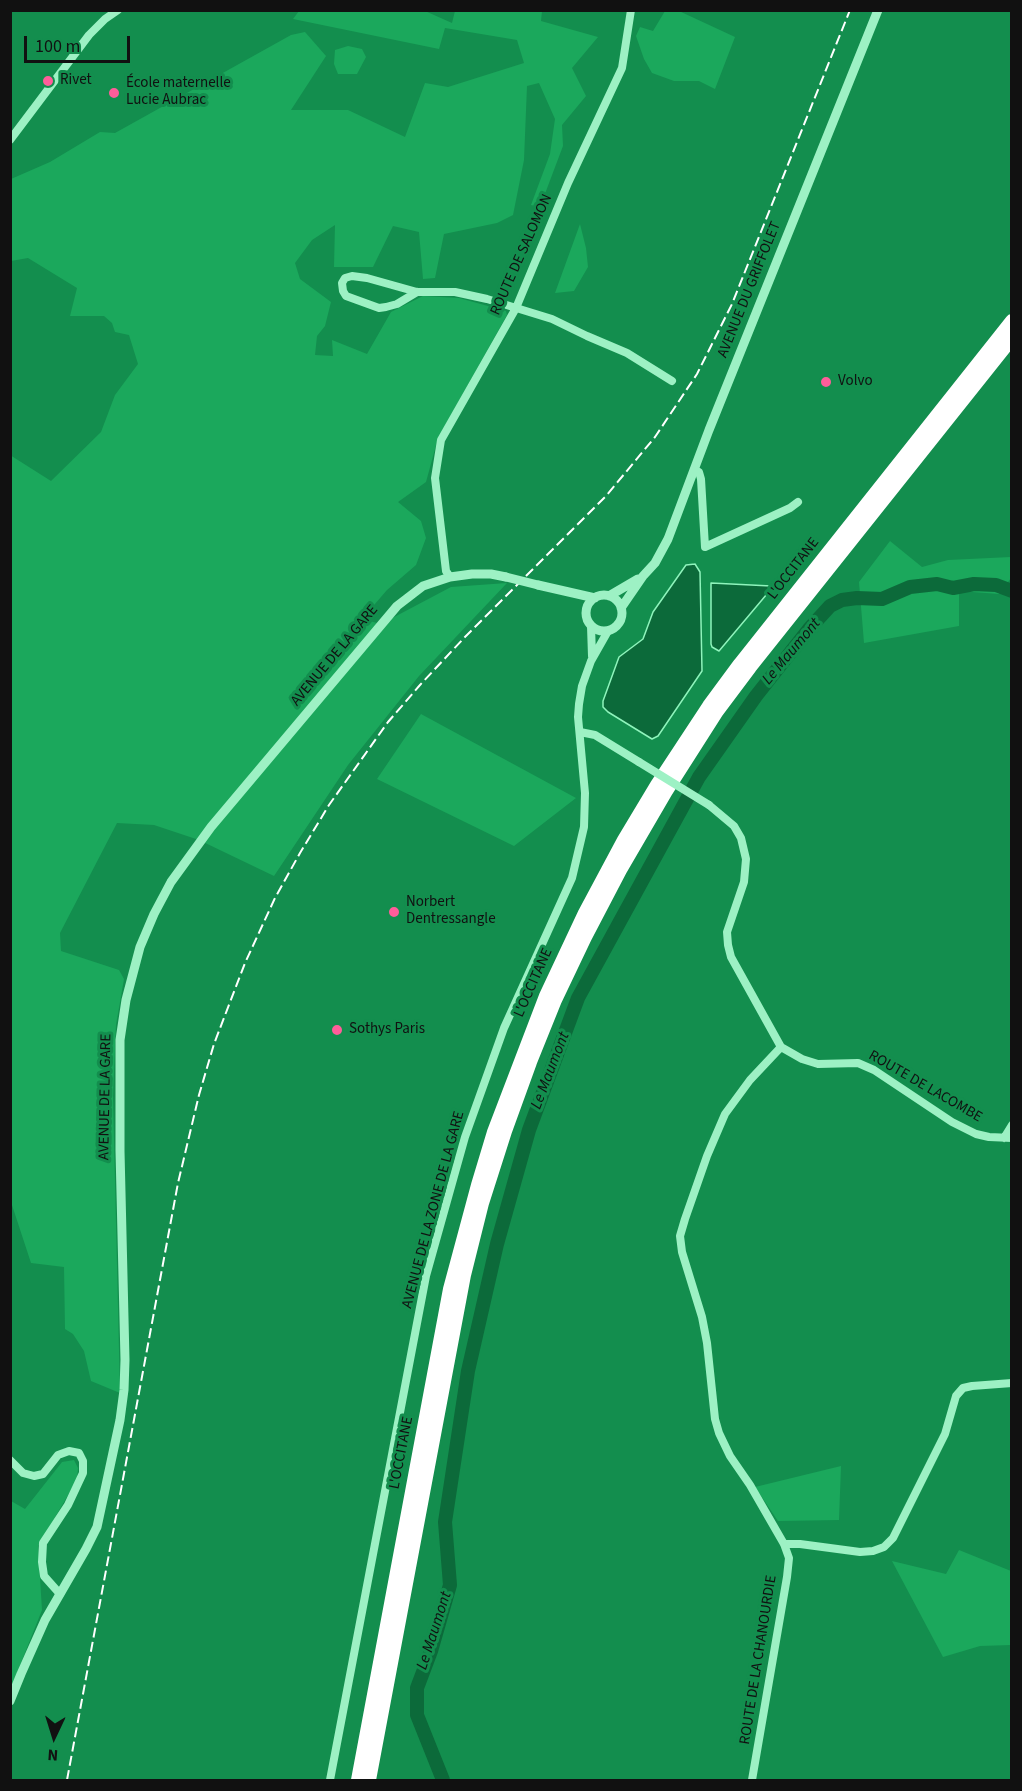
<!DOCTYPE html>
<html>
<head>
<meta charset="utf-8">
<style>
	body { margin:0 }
	#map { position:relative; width:1022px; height:1791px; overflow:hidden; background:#138e4e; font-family:"Source Sans 3",sans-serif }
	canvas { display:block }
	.frame { position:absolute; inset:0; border:12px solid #111; pointer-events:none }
	.north { position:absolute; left:24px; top:1707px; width:60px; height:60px; -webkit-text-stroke:4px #138e4e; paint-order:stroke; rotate:184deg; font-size:16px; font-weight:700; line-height:24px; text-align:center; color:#111 }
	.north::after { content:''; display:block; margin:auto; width:21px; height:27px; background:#111; clip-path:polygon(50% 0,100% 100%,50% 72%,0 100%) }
	.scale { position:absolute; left:24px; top:36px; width:106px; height:27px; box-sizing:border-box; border:3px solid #111; border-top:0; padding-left:8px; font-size:18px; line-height:21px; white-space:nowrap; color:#111; -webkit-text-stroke:4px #138e4e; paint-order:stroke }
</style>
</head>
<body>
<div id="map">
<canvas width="1022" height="1791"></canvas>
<div class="frame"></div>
<div class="north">N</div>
<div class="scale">100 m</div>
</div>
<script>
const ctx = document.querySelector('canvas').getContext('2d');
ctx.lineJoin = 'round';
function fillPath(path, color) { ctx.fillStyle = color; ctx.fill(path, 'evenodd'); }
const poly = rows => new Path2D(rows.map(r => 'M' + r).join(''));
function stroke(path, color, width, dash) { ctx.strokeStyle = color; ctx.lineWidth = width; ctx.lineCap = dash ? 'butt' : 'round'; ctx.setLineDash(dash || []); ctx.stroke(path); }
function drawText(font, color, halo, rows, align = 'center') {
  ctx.font = font + ' "Source Sans 3",sans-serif'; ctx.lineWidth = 6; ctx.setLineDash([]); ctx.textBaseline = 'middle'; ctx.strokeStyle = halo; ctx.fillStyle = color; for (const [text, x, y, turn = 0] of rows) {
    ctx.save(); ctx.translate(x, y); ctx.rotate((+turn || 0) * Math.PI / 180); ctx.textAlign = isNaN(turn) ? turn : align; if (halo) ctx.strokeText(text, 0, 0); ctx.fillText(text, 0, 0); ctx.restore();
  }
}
fillPath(poly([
	[299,11,425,11,452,23,455,11,542,11,541,21,598,37,572,68,586,96,562,125,563,146,540,207,531,205,550,154,555,119,539,83,527,86,524,160,513,215,497,223,444,234,435,278,423,279,419,232,393,226,373,267,334,267,335,225,312,240,295,263,300,279,331,302,325,326,317,336,315,355,333,356,332,340,367,354,391,312,423,296,459,298,506,311,507,315,438,438,426,482,398,502,421,521,426,538,416,565,387,590,362,619,381,624,451,587,507,583,419,676,348,765,274,876,199,840,154,825,117,823,60,933,61,951,119,970,124,979,116,1025,113,1096,120,1393,91,1381,84,1351,73,1334,65,1329,64,1267,31,1263,11,1202,10,455,51,481,101,432,115,395,138,364,129,335,115,332,112,323,104,316,70,316,77,288,28,258,11,261,11,179,50,162,100,132,115,133,291,35,305,32,326,56,291,110,348,110,405,137,425,83,448,87,524,63,517,40,445,28,439,49,293,19],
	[679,11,735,37,715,89,699,81,674,81,652,73,644,59,636,36,640,27,653,31,665,11],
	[348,46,362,49,366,57,357,74,338,74,334,64,335,50],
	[580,224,586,248,588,267,574,291,555,293],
	[890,541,922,567,948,560,1011,557,1011,578,999,594,959,591,959,626,864,643,859,582],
	[421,714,576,798,514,846,377,779],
	[74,1460,78,1468,77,1480,38,1546,42,1610,11,1688,11,1501,25,1509,62,1462],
	[841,1466,839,1520,778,1521,755,1487],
	[959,1550,1011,1571,1011,1645,980,1646,943,1657,892,1561,946,1574]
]), '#1ba85c');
const water = poly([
	[695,564,700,572,702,671,658,736,652,739,608,712,603,707,603,701,619,657,643,639,653,612,686,565,695,564],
	[711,583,771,586,772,588,719,651,712,647,711,644,711,583]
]);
fillPath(water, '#0c6a3a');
stroke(water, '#8ff4bc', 1.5);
stroke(poly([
	[443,1780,417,1715,417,1688,431,1651,450,1585,445,1522,468,1371,497,1244,529,1130,578,998,699,777,756,696,809,629,830,606,842,600,857,598,882,599,910,587,937,584,953,588,974,584,996,585,1012,591]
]), '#0c6a3a', 14);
stroke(poly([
	[10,140,89,35,105,19,118,10],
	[417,292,397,304,386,307,379,308,346,296,343,291,342,283,345,278,352,276,367,278,417,292,455,292,487,299,552,319,587,336,627,353,672,381],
	[695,470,699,472,701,479,705,547,790,508,798,502],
	[450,577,446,571,435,478,441,440,516,308,568,183,622,68,631,10],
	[591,626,592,656],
	[580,732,595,735,639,762],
	[709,805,734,826,741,838,746,859,744,882,727,932,728,945,731,957,781,1047,802,1059,818,1064,858,1063,874,1070,952,1122,976,1134,989,1137,1012,1138],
	[1004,1138,1012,1125],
	[10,1460,23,1473,34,1476,43,1474,58,1455,69,1451,79,1453,83,1461,83,1473,68,1505,43,1543,42,1562,44,1576,60,1594],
	[784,1544,800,1544,860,1552,873,1551,884,1547,893,1538,945,1434,956,1396,963,1388,972,1386,1012,1383],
	[330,1780,426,1276,465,1137,504,1028,572,878,584,827,585,793,578,717,579,704,582,686,591,661,608,631],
	[752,1780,787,1577,789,1558,784,1544,750,1485,730,1456,719,1433,715,1419,707,1343,702,1317,682,1252,680,1236,685,1219,707,1156,725,1114,750,1080,781,1047]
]), '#9df1c4', 8);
stroke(poly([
	[538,585,595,598],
	'586 613a18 18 0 1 1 36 0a18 18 0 1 1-36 0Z',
	[609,596,638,579],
	[621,608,643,576,655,563,668,539,709,430,878,10],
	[10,1701,21,1674,45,1620,86,1549,97,1527,120,1420,124,1390,125,1360,120,1151,120,1040,126,1000,140,947,154,914,171,882,211,827,397,606,423,586,450,577,472,574,491,574,506,577]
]), '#9df1c4', 9);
stroke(poly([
	[358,1780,450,1289,478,1185,494,1132,546,996,585,913,624,840,657,785,709,706,740,664,1012,321],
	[369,1780,464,1275,482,1203,505,1131,530,1062,555,1000,585,937,620,870,666,791,717,711,750,667,1012,338]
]), '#fff', 14);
stroke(poly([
	[67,1780,178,1183,199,1095,214,1044,245,963,275,898,300,853,329,805,388,722,420,685,464,638,606,496,655,437,697,374,732,304,850,10]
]), '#fff', 2, [10, 4.5]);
stroke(poly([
	[639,762,709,805]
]), '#9df1c4', 8);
stroke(poly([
	[506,577,538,585]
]), '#9df1c4', 9);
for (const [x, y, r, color] of [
	[48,81,6,"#ff5d9a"],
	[114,93,6,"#ff5d9a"],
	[826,382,6,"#ff5d9a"],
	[394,912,6,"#ff5d9a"],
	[337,1030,6,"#ff5d9a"]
]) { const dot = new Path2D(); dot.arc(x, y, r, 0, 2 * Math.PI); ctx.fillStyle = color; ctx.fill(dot); stroke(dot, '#138e4e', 2); }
drawText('15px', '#111', '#138e4e', [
	["Rivet",60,81],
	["École maternelle",126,84],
	["Lucie Aubrac",126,101],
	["Volvo",838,382],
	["Norbert",406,903],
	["Dentressangle",406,920],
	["Sothys Paris",349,1030]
], 'left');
drawText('15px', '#111', '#138e4e', [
	["ROUTE DE SALOMON",522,255,-66],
	["AVENUE DU GRIFFOLET",750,290,-68],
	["L'OCCITANE",794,569,-52],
	["AVENUE DE LA GARE",335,656,-50],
	["L'OCCITANE",534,983,-66],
	["ROUTE DE LACOMBE",925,1087,30],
	["AVENUE DE LA GARE",106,1097,-89],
	["AVENUE DE LA ZONE DE LA GARE",434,1210,-75],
	["L'OCCITANE",402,1453,-79],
	["ROUTE DE LA CHANOURDIE",759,1660,-81]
]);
drawText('italic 16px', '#111', '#138e4e', [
	["Le Maumont",792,652,-50],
	["Le Maumont",551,1071,-69],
	["Le Maumont",435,1631,-72]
]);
</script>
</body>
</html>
